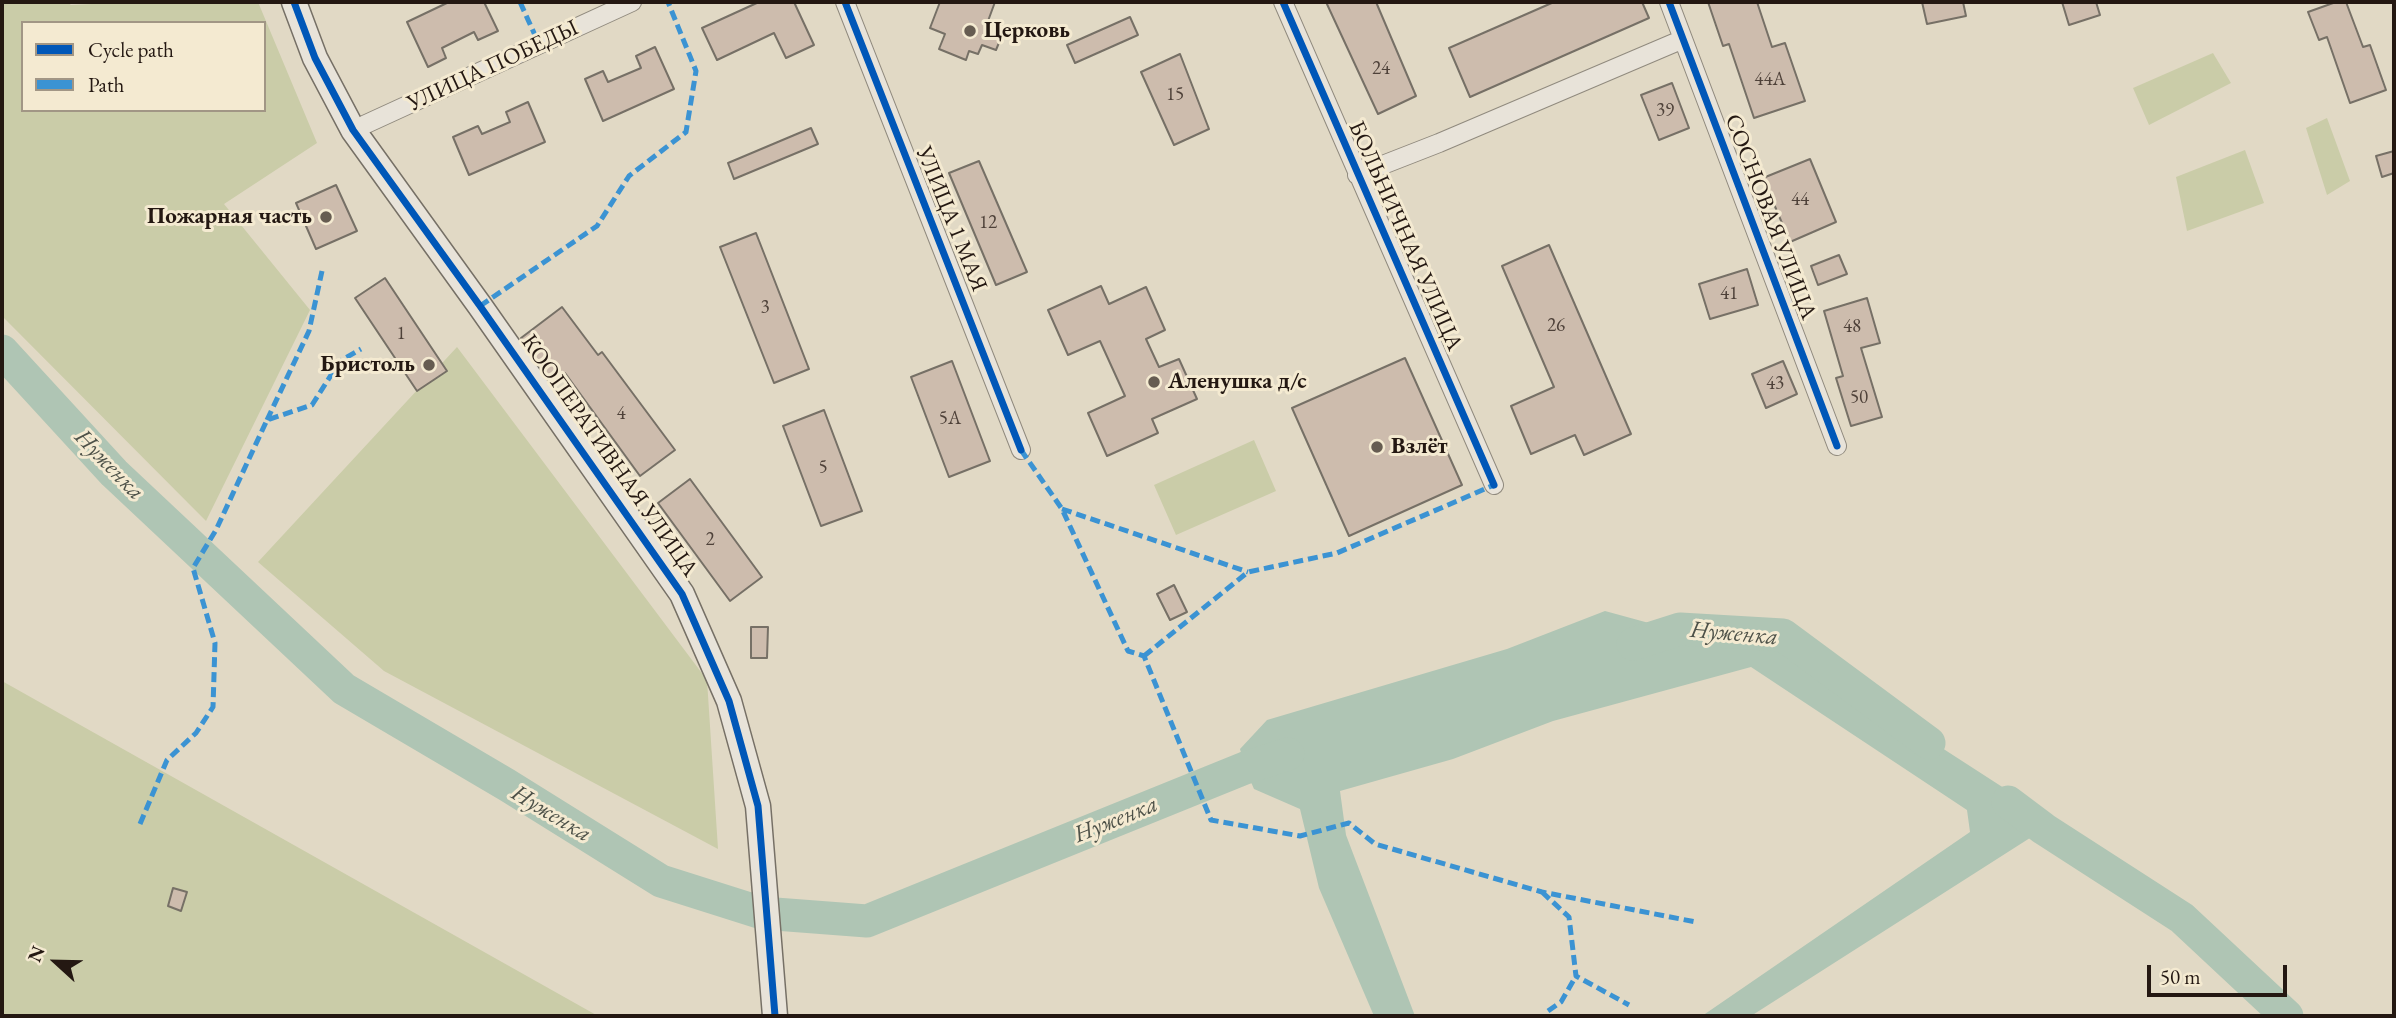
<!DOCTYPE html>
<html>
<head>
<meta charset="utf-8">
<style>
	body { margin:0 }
	#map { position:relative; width:2396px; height:1018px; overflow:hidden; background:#e1d9c5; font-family:"EB Garamond",serif }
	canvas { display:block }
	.frame { position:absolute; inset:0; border:4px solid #241812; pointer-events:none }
	.legend { position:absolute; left:21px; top:21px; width:245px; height:91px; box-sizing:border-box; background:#f4ead1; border:2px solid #a19685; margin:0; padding:9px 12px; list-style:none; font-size:21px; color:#241812 }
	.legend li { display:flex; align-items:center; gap:14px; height:35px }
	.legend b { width:35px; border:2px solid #a19685 }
	.north { position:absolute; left:21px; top:927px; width:70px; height:70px; -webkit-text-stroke:5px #f4ead1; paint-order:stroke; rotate:292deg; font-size:19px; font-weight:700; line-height:28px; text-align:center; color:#241812 }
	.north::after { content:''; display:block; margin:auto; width:24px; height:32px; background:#241812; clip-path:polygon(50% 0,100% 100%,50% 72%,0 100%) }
	.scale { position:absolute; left:2147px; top:965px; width:140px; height:32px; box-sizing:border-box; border:4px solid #241812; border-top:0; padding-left:9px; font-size:21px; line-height:24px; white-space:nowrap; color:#241812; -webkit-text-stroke:5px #f4ead1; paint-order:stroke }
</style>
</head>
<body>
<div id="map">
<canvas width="2396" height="1018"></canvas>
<div class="frame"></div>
<ul class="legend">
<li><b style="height:9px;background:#0057b8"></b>Cycle path</li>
<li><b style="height:9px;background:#3b93d3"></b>Path</li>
</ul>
<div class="north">N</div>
<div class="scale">50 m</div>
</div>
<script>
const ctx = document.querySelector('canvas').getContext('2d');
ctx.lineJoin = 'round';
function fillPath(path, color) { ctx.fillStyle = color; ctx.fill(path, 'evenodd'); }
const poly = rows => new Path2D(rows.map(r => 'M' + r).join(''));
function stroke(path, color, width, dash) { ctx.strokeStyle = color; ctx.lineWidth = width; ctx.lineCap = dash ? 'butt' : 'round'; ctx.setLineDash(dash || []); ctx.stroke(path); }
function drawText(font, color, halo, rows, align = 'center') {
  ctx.font = font + ' "EB Garamond",serif'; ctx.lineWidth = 6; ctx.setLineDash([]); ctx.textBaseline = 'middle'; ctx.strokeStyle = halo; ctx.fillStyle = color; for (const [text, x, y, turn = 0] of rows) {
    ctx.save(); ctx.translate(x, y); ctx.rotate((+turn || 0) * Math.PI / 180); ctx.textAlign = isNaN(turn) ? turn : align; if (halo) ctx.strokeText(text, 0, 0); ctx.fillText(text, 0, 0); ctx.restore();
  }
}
fillPath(poly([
	[2,2,67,2,71,5,132,2,258,2,317,143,224,204,310,310,206,521,2,316],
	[23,23,264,23,264,110,23,110],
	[2213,53,2231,83,2149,125,2133,88],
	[2327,118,2350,181,2327,195,2306,128],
	[2245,150,2264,203,2187,231,2176,177],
	[457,347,707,680,718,849,384,671,258,562],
	[1254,440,1276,491,1176,535,1154,485],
	[2,681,598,1016,2,1016]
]), '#cacca8');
fillPath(poly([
	[1605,611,1700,637,1778,642,2024,801,2044,829,1751,1016,1702,1016,1970,832,1967,810,1751,667,1553,721,1453,759,1340,791,1346,835,1415,1016,1374,1016,1319,888,1300,809,1254,789,1245,768,1240,749,1267,720,1507,649]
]), '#afc5b4');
stroke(poly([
	[2,351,114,473,344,689,507,785,661,881,762,913,867,921,1245,768,1288,754],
	[1633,644,1680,629,1783,635,1929,743],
	[2008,802,2044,829,2182,918,2287,1016]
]), '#afc5b4', 33);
const building = poly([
	[449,2,484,2,498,31,478,40,474,32,442,48,446,58,428,67,407,22,449,2],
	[759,2,794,2,814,45,786,58,774,33,717,60,702,28,759,2],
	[940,2,995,2,988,21,1005,28,996,50,982,45,978,54,969,51,966,60,939,49,945,34,930,28,940,2],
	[1326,2,1376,2,1416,96,1378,114,1326,2],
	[1554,2,1642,2,1649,18,1470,97,1449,48,1554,2],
	[1708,2,1757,2,1772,47,1785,43,1805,101,1754,118,1729,44,1723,46,1708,2],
	[1922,2,1963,2,1966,16,1927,24,1922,2],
	[2062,2,2096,2,2100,15,2069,25,2062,2],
	[2336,2,2346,2,2363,47,2370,45,2386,90,2350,103,2327,37,2319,40,2308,12,2336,2],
	[1130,17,1138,35,1075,63,1067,45,1130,17],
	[655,47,674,89,603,121,585,79,603,71,608,82,641,68,636,56,655,47],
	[1180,54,1209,129,1174,145,1141,72,1180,54],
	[1672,83,1689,128,1659,140,1641,95,1672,83],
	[528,102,545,142,469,175,453,137,478,126,482,134,510,122,506,112,528,102],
	[811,128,818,144,734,179,728,163,811,128],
	[2394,151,2394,173,2382,177,2376,156,2394,151],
	[1810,159,1836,222,1790,242,1763,178,1810,159],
	[979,161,1027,272,996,285,949,173,979,161],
	[336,185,357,231,316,249,296,203,336,185],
	[756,233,809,369,774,383,720,247,756,233],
	[1549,245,1631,434,1584,455,1575,435,1531,454,1511,406,1554,387,1502,266,1549,245],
	[1839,255,1847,274,1818,285,1811,266,1839,255],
	[1747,269,1758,305,1710,319,1699,284,1747,269],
	[385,278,447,371,417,391,355,298,385,278],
	[1101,286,1109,304,1146,287,1165,330,1146,339,1159,367,1179,359,1197,399,1152,419,1158,433,1107,456,1088,413,1125,396,1100,341,1068,355,1048,310,1101,286],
	[1867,298,1880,343,1861,348,1882,417,1851,426,1836,378,1843,376,1824,311,1867,298],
	[562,307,598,355,602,352,675,450,640,476,565,373,552,382,521,338,562,307],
	[1405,358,1462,485,1349,536,1292,408,1405,358],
	[952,361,990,461,949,477,911,377,952,361],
	[1783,361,1797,394,1766,408,1752,374,1783,361],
	[824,410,862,511,821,526,783,426,824,410],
	[690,479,762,577,730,601,658,503,690,479],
	[1174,585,1187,612,1170,620,1157,594,1174,585],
	[751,627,768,627,767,658,751,658,751,627],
	[173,888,187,892,181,911,168,906,173,888]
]);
fillPath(building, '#cdbcad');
stroke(building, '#767066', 2);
const street = poly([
	[845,2,1021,450],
	[1283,2,1494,485],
	[1669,2,1837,446],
	[353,130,632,2],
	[1357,175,1439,143,1681,40]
]);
const secondary = poly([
	[294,2,315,58,353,130,480,306,682,594,729,701,758,806,775,1016]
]);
stroke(street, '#908a7e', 20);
stroke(secondary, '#767066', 27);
stroke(street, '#e8e3d9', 18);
stroke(secondary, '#e8e3d9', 24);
stroke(poly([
	[520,2,539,44],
	[480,306,597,226,629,176,686,132,696,71,668,2],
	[267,420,309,331,322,271],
	[1021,450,1062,509,1128,651,1144,656,1211,820,1300,836,1349,823,1375,844,1542,892,1696,922],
	[1062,509,1248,572],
	[1144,656,1248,572,1337,553,1494,485],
	[140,824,167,760,196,733,213,707,215,643,193,568,216,530,267,420,312,405,340,361,361,349],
	[1542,892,1569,917,1576,976,1629,1005],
	[1548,1011,1561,1002,1576,976]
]), '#3b93d3', 5, [10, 5]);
stroke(poly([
	[294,2,315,58,353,130,480,306,682,594,729,701,758,806,775,1016],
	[845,2,1021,450],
	[1283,2,1494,485],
	[1669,2,1837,446]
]), '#0057b8', 7);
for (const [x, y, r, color] of [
	[970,31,7,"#665c51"],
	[326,217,7,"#665c51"],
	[429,365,7,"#665c51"],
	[1154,382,7,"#665c51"],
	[1377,447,7,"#665c51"]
]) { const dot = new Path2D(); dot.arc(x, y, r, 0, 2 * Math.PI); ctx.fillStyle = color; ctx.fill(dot); stroke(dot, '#f4ead1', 2.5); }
drawText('19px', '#4e4139', null, [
	["24",1381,69],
	["44А",1770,80],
	["15",1175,95],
	["39",1665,111],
	["44",1800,200],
	["12",988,223],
	["41",1729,294],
	["3",765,308],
	["26",1556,326],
	["48",1852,327],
	["1",401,334],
	["43",1775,384],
	["50",1859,398],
	["4",621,414],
	["5А",950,419],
	["5",823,468],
	["2",710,540]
]);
drawText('bold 23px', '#241812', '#f4ead1', [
	["Церковь",984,31],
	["Пожарная часть",312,217,"right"],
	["Бристоль",415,365,"right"],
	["Аленушка д/с",1168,382],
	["Взлёт",1391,447]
], 'left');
drawText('23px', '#241812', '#f4ead1', [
	["УЛИЦА ПОБЕДЫ",493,66,-25],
	["СОСНОВАЯ УЛИЦА",1770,217,69],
	["УЛИЦА 1 МАЯ",951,219,68],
	["БОЛЬНИЧНАЯ УЛИЦА",1405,236,66],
	["КООПЕРАТИВНАЯ УЛИЦА",609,456,55]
]);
drawText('italic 24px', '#4d5148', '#f4ead1', [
	["Нуженка",109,465,46],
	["Нуженка",1734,634,5],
	["Нуженка",551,814,31],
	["Нуженка",1116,820,-22]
]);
</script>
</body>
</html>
